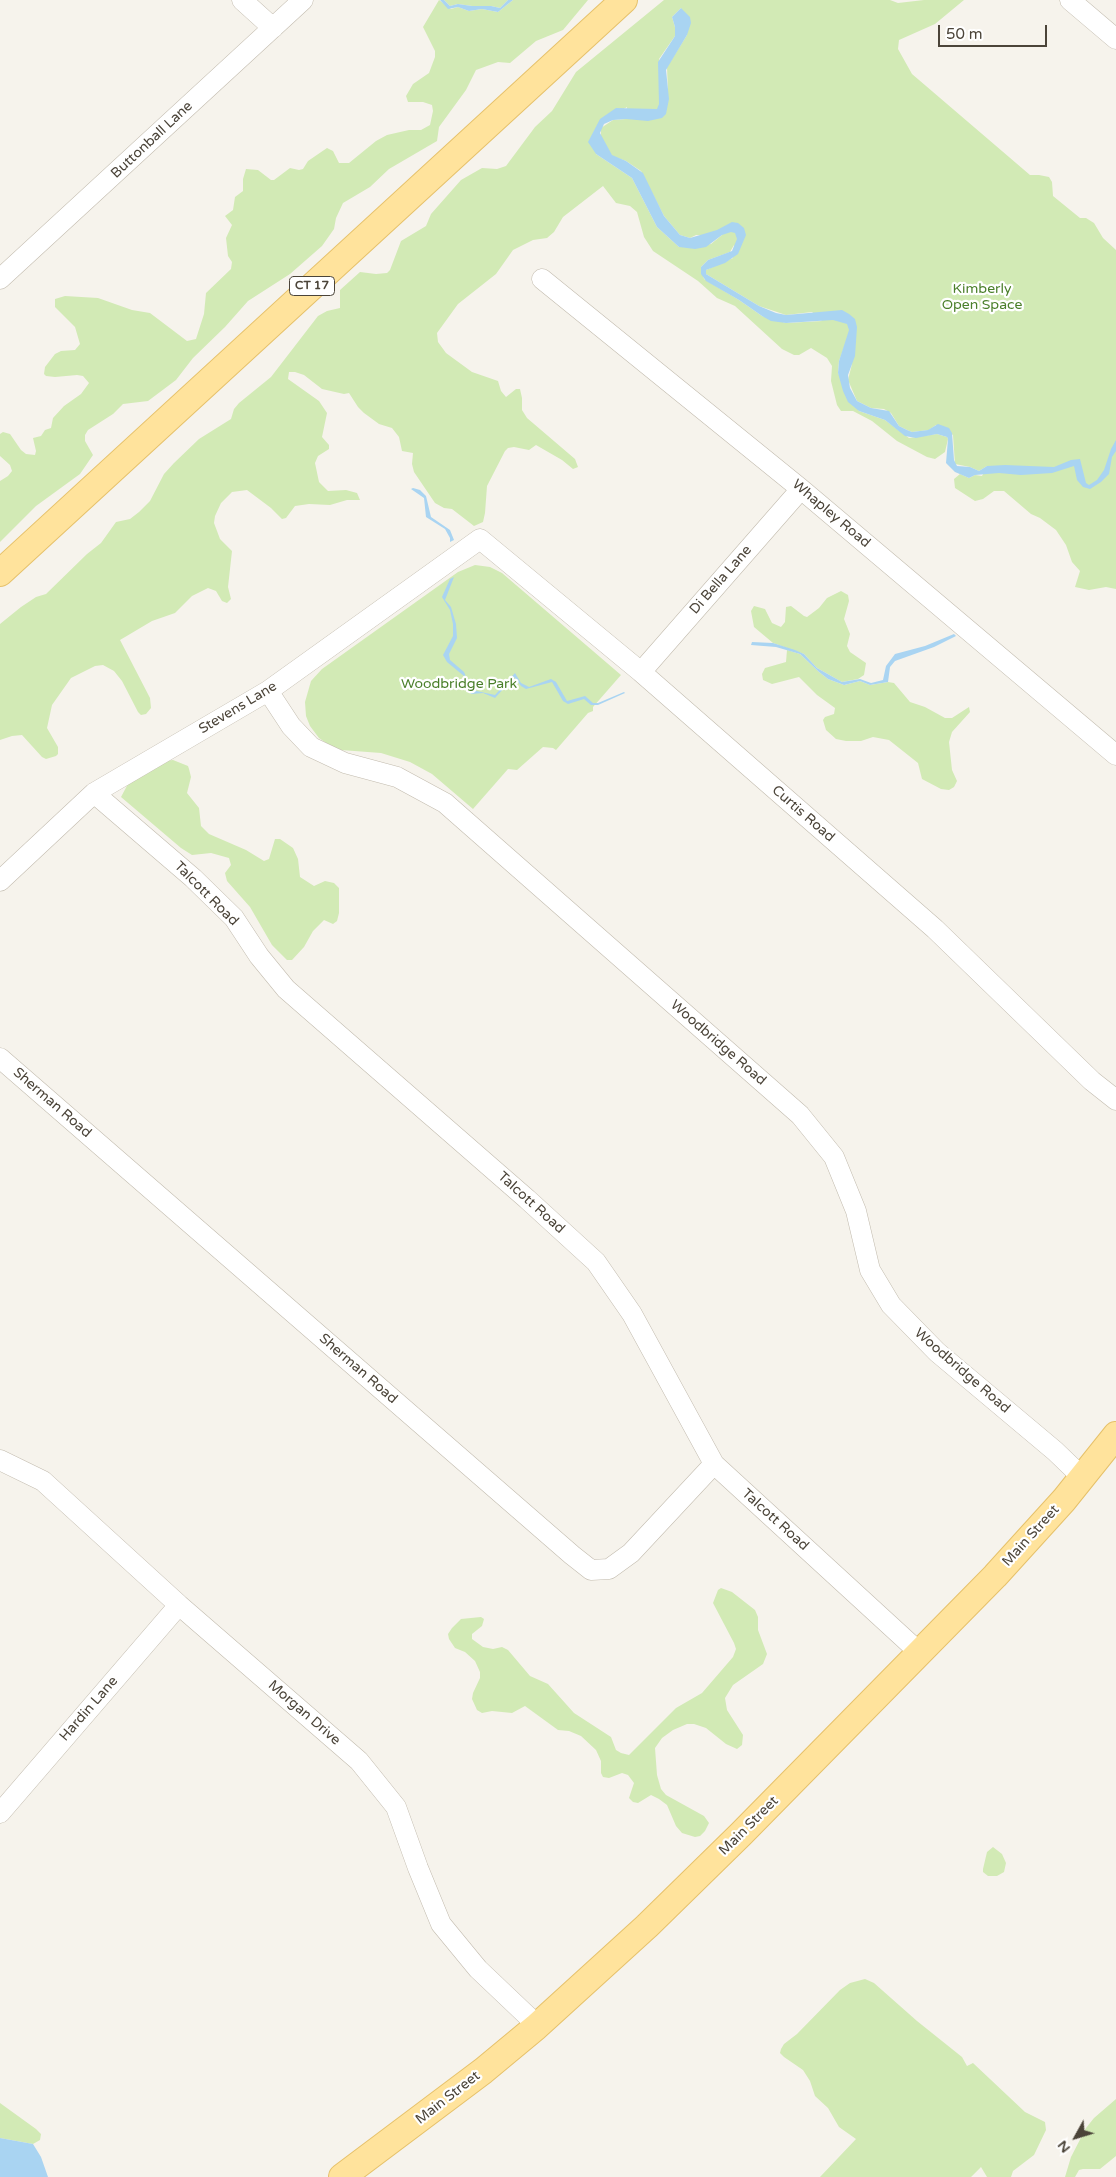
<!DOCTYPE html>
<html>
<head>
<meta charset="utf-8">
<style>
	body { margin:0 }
	#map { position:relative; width:1116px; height:2177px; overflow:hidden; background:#f6f3ec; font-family:"Varela Round",sans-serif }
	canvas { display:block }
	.north { position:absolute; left:1051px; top:2112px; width:50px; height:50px; -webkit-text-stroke:4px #fff; paint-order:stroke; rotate:231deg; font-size:14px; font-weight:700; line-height:20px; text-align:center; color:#4b4439 }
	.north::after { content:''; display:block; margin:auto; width:18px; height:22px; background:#4b4439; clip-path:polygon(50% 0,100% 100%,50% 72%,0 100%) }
	.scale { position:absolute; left:938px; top:25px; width:109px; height:22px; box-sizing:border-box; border:2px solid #4b4439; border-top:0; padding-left:6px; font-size:15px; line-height:18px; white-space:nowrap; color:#4b4439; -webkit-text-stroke:4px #fff; paint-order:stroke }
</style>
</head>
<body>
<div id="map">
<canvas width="1116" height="2177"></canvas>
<div class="north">N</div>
<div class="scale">50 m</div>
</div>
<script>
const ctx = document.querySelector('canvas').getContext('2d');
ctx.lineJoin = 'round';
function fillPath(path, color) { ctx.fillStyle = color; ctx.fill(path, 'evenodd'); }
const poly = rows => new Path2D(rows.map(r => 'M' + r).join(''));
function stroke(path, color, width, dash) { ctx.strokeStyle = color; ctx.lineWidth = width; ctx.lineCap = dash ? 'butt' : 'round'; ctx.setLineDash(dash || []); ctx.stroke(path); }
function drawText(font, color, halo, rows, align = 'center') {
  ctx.font = font + ' "Varela Round",sans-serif'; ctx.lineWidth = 4.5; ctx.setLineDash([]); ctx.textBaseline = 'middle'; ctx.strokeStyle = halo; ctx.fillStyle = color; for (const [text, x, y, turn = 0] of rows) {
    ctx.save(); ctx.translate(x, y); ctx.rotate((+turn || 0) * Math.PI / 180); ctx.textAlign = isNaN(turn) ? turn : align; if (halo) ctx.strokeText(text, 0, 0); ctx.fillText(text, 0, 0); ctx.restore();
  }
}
fillPath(poly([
	[439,0,451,9,458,7,469,11,482,9,498,12,513,0,588,0,563,30,536,41,510,63,498,62,476,70,466,90,439,127,437,141,389,169,370,187,343,203,336,218,334,229,322,246,290,274,248,301,225,327,193,358,176,380,148,401,123,404,113,414,88,430,85,435,85,441,93,455,80,474,36,506,0,542,0,481,8,476,12,471,10,465,0,456,0,434,3,432,10,434,21,450,26,454,35,455,36,451,33,438,41,436,45,430,51,428,53,418,64,406,81,394,89,383,83,376,77,375,55,377,46,376,44,374,45,367,55,354,61,351,75,350,80,344,75,327,55,307,55,299,65,296,98,298,132,310,150,313,187,341,196,339,204,314,206,293,231,269,232,262,228,256,226,238,232,225,225,216,233,210,235,197,243,191,243,179,246,169,258,170,271,180,274,180,290,168,299,170,303,169,308,161,327,148,333,151,339,163,349,163,376,141,387,135,409,130,421,130,430,125,433,111,432,105,423,102,408,102,406,96,413,84,429,73,435,57,435,51,423,27],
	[444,0,508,0,500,8,491,6,472,6,458,4,450,6],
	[664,0,890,0,898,3,924,0,964,0,935,24,899,40,898,49,912,74,1030,175,1039,175,1049,177,1052,182,1053,196,1080,218,1086,218,1094,223,1103,238,1116,250,1116,589,1106,587,1089,590,1075,587,1080,571,1072,562,1066,545,1056,530,1040,518,1031,514,1004,491,994,491,983,499,975,501,955,488,954,479,960,474,969,478,975,475,982,476,987,466,979,471,970,467,955,464,953,435,936,425,929,430,912,432,907,430,899,426,891,413,884,409,871,408,857,401,848,380,852,364,846,342,839,361,838,373,859,411,885,420,909,438,937,434,947,437,948,439,945,452,935,459,927,457,897,441,872,421,853,411,841,411,837,405,831,381,832,366,827,358,811,348,799,355,794,355,782,349,735,306,717,298,698,281,653,251,644,237,637,212,630,206,616,203,603,186,563,217,554,232,547,238,533,240,513,250,496,274,458,304,437,333,438,342,446,353,472,372,498,381,501,391,506,397,516,389,520,389,522,398,522,410,527,418,575,459,578,467,573,469,562,460,536,445,529,450,514,447,508,448,505,451,487,486,485,513,483,522,474,526,452,509,444,508,435,503,414,472,412,464,413,453,402,451,399,437,392,428,379,424,364,413,358,407,349,393,344,394,322,389,304,375,295,372,289,372,288,379,319,401,327,413,322,437,329,445,329,449,318,456,315,463,319,482,328,491,346,490,357,493,360,500,347,500,330,505,309,504,295,506,286,518,282,519,271,508,247,490,232,492,221,503,215,516,214,523,220,539,232,551,228,587,231,599,227,603,222,601,216,591,208,588,192,596,175,613,152,621,120,640,150,698,151,708,146,714,141,715,138,712,122,681,114,671,103,665,95,666,71,678,52,705,47,728,58,747,58,754,56,756,46,759,42,757,22,735,12,736,0,740,0,624,21,607,36,597,46,594,87,554,101,543,116,522,130,519,139,512,150,501,164,474,174,463,199,439,231,419,234,409,239,403,271,377,318,316,327,311,340,308,340,290,360,272,376,274,387,273,390,270,401,241,426,226,431,214,461,180,482,168,497,169,506,166,535,127,552,111,576,72],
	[681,8,687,35,667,67,668,92,659,59,675,36,675,27,672,17],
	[627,107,626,119,613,120,601,128,601,138,612,156,626,161,641,171,664,216,680,235,690,238,696,235,722,235,711,244,679,247,657,227,632,178,596,154,593,133,598,125],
	[734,245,733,258,706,270,706,274,759,306,786,315,812,312,822,321,786,323,762,316,739,300,704,279,701,267,708,260,730,252],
	[475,565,490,567,502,573,621,675,593,707,593,711,588,713,556,750,553,748,543,747,517,770,508,769,473,809,432,774,410,762,381,753,341,750,329,745,319,738,310,726,306,716,305,702,311,681,322,669,458,572],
	[841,591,848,595,849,601,844,619,850,634,847,646,850,652,866,663,864,675,858,679,842,682,817,668,804,654,773,643,754,627,751,611,754,606,765,609,772,623,781,627,785,622,786,607,791,606,804,616,807,617,819,608,827,598],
	[787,650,800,654,819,672,828,679,844,685,860,681,870,685,888,682,894,683,910,702,925,707,945,718,952,718,969,707,970,712,952,732,949,742,952,770,957,781,954,787,949,790,941,789,922,779,918,763,889,740,873,737,861,741,846,741,836,739,826,730,823,720,825,717,834,714,835,708,817,695,799,677,772,684,763,680,762,674,765,668,786,662],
	[173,760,188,766,189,769,191,777,187,793,199,808,201,826,209,834,246,850,264,861,269,859,275,839,280,839,293,848,298,859,300,877,314,886,325,881,334,883,339,888,339,913,337,921,333,924,324,920,313,931,304,947,292,960,287,960,272,945,250,907,227,881,225,873,231,865,229,858,211,853,192,855,181,848,121,797,129,782,165,761],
	[721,1588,732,1592,755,1610,758,1617,758,1630,767,1654,763,1664,733,1685,725,1698,727,1710,743,1735,742,1745,737,1749,726,1744,706,1728,694,1724,687,1724,673,1730,662,1738,655,1748,657,1775,661,1789,666,1795,704,1816,709,1823,705,1831,700,1836,695,1837,682,1833,676,1826,667,1805,659,1799,651,1795,638,1803,633,1802,629,1798,634,1783,628,1775,622,1773,609,1778,603,1777,601,1773,601,1761,596,1750,581,1736,569,1731,558,1730,525,1706,512,1713,492,1711,482,1713,477,1710,472,1699,473,1693,480,1678,480,1672,475,1661,465,1652,455,1648,449,1639,448,1634,452,1628,461,1619,481,1617,484,1619,482,1626,472,1634,472,1639,483,1647,493,1649,502,1647,508,1650,530,1676,548,1684,574,1713,611,1737,616,1750,621,1753,629,1755,676,1708,702,1693,733,1657,736,1649,734,1643,713,1603,718,1590],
	[993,1847,1002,1854,1006,1863,1004,1872,997,1876,988,1876,983,1872,983,1869,987,1852],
	[865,1979,874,1983,917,2021,962,2057,967,2066,973,2063,1025,2112,1045,2122,1046,2130,1034,2155,1013,2171,1011,2177,987,2177,981,2167,971,2177,820,2177,856,2139,839,2127,828,2108,815,2096,810,2081,803,2070,784,2057,780,2053,781,2049,784,2044,797,2034,840,1990,850,1983],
	[1116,2099,1116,2156,1100,2169,1083,2169,1079,2170,1075,2177,1065,2177,1071,2157,1086,2128,1094,2118],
	[0,2103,36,2129,41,2134,40,2140,33,2144,0,2138]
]), '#d2eab5');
fillPath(poly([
	[440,0,444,0,450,6,458,4,472,6,491,6,500,8,508,0,513,0,498,12,482,9,469,11,458,7,448,9],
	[681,8,690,17,691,23,687,35,666,70,669,99,666,114,662,118,648,121,626,119,613,120,604,124,600,133,612,155,626,161,643,173,664,216,680,235,690,238,717,230,732,222,738,223,744,228,746,235,738,254,725,263,706,270,706,274,759,306,776,313,786,315,842,310,849,314,855,319,857,327,855,356,848,375,850,388,857,401,871,408,889,411,899,426,907,430,912,432,928,430,938,424,949,428,952,433,954,460,957,466,970,467,979,471,987,466,1005,465,1054,467,1071,460,1080,459,1086,483,1089,485,1097,480,1104,470,1111,449,1116,440,1116,451,1112,457,1109,474,1101,482,1090,489,1083,487,1077,480,1074,466,1052,473,1021,475,999,473,975,475,969,478,955,472,946,463,948,439,947,437,937,434,916,438,905,436,885,420,859,411,848,402,843,391,838,373,839,361,849,330,847,324,833,320,786,323,771,321,762,316,739,300,706,281,701,274,701,267,708,260,732,251,737,239,735,233,731,232,722,235,706,247,695,249,679,247,657,227,632,178,596,154,588,142,600,119,616,108,657,109,659,104,658,62,675,36,675,27,672,17],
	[413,488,420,490,426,496,431,517,450,530,454,540,450,542,450,538,445,529,426,517,424,498,411,489],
	[454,577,445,600,451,607,456,624,457,638,449,654,450,660,464,672,472,690,495,695,515,673,521,683,529,687,551,679,556,682,567,701,585,696,593,703,598,703,624,692,625,693,598,705,591,705,584,699,568,704,563,701,552,682,526,689,521,686,514,677,495,698,483,693,471,694,464,676,447,662,443,655,453,636,453,624,450,610,442,597,450,579],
	[954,634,956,636,934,647,895,661,890,667,888,682,870,685,860,681,844,685,828,679,819,672,800,654,776,647,751,645,752,642,773,643,795,650,804,654,817,668,842,682,860,679,871,683,883,680,886,666,895,654,925,646],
	[0,2138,33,2144,41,2157,48,2177,0,2177]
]), '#a9d4f2');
const minor = poly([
	[242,0,273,28],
	[1070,0,1116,39],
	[0,279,303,0],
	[542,279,801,489,1116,755],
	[641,672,801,489],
	[268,691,291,726,311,747,345,763,397,777,445,803,800,1115,834,1157,856,1211,870,1270,891,1305,937,1352,1055,1451,1082,1477],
	[94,793,193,878,234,918,259,956,286,989,527,1199,596,1262,632,1314,714,1464,920,1653],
	[0,881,94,793,268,691,480,539,641,672,935,929,1092,1081,1116,1100],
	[0,1058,572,1555,591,1570,609,1569,631,1553,714,1464],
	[0,1460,43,1481,179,1605,359,1761,396,1807,418,1868,441,1924,478,1969,537,2025],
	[0,1813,179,1605]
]);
const major = poly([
	[0,573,624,0],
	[342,2177,483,2071,536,2027,647,1926,741,1834,995,1576,1064,1500,1116,1435]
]);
stroke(minor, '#c2bbae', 21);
stroke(major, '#e6c16a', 28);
stroke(minor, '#fff', 20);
stroke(major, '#ffe39c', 26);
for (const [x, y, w] of [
	[312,286,45]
]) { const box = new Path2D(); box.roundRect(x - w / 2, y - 9.5, w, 19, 4); ctx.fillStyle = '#fff'; ctx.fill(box); stroke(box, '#4b4439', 1); }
drawText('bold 12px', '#4b4439', null, [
	["CT 17",312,286]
]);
drawText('14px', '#4b4439', '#fff', [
	["Buttonball Lane",152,140,-43],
	["Whapley Road",831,514,40],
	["Di Bella Lane",721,580,-49],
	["Stevens Lane",238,708,-31],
	["Curtis Road",803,814,41],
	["Talcott Road",206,894,45],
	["Woodbridge Road",718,1043,41],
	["Sherman Road",52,1103,41],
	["Talcott Road",531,1203,42],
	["Sherman Road",358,1369,41],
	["Woodbridge Road",962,1371,41],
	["Talcott Road",775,1520,42],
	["Main Street",1031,1536,-48],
	["Hardin Lane",89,1709,-49],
	["Morgan Drive",304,1713,41],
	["Main Street",749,1826,-45],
	["Main Street",448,2098,-38]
]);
drawText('14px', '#4a7f2a', '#fff', [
	["Kimberly",982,289],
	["Open Space",982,305],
	["Woodbridge Park",459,684]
]);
</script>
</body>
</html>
